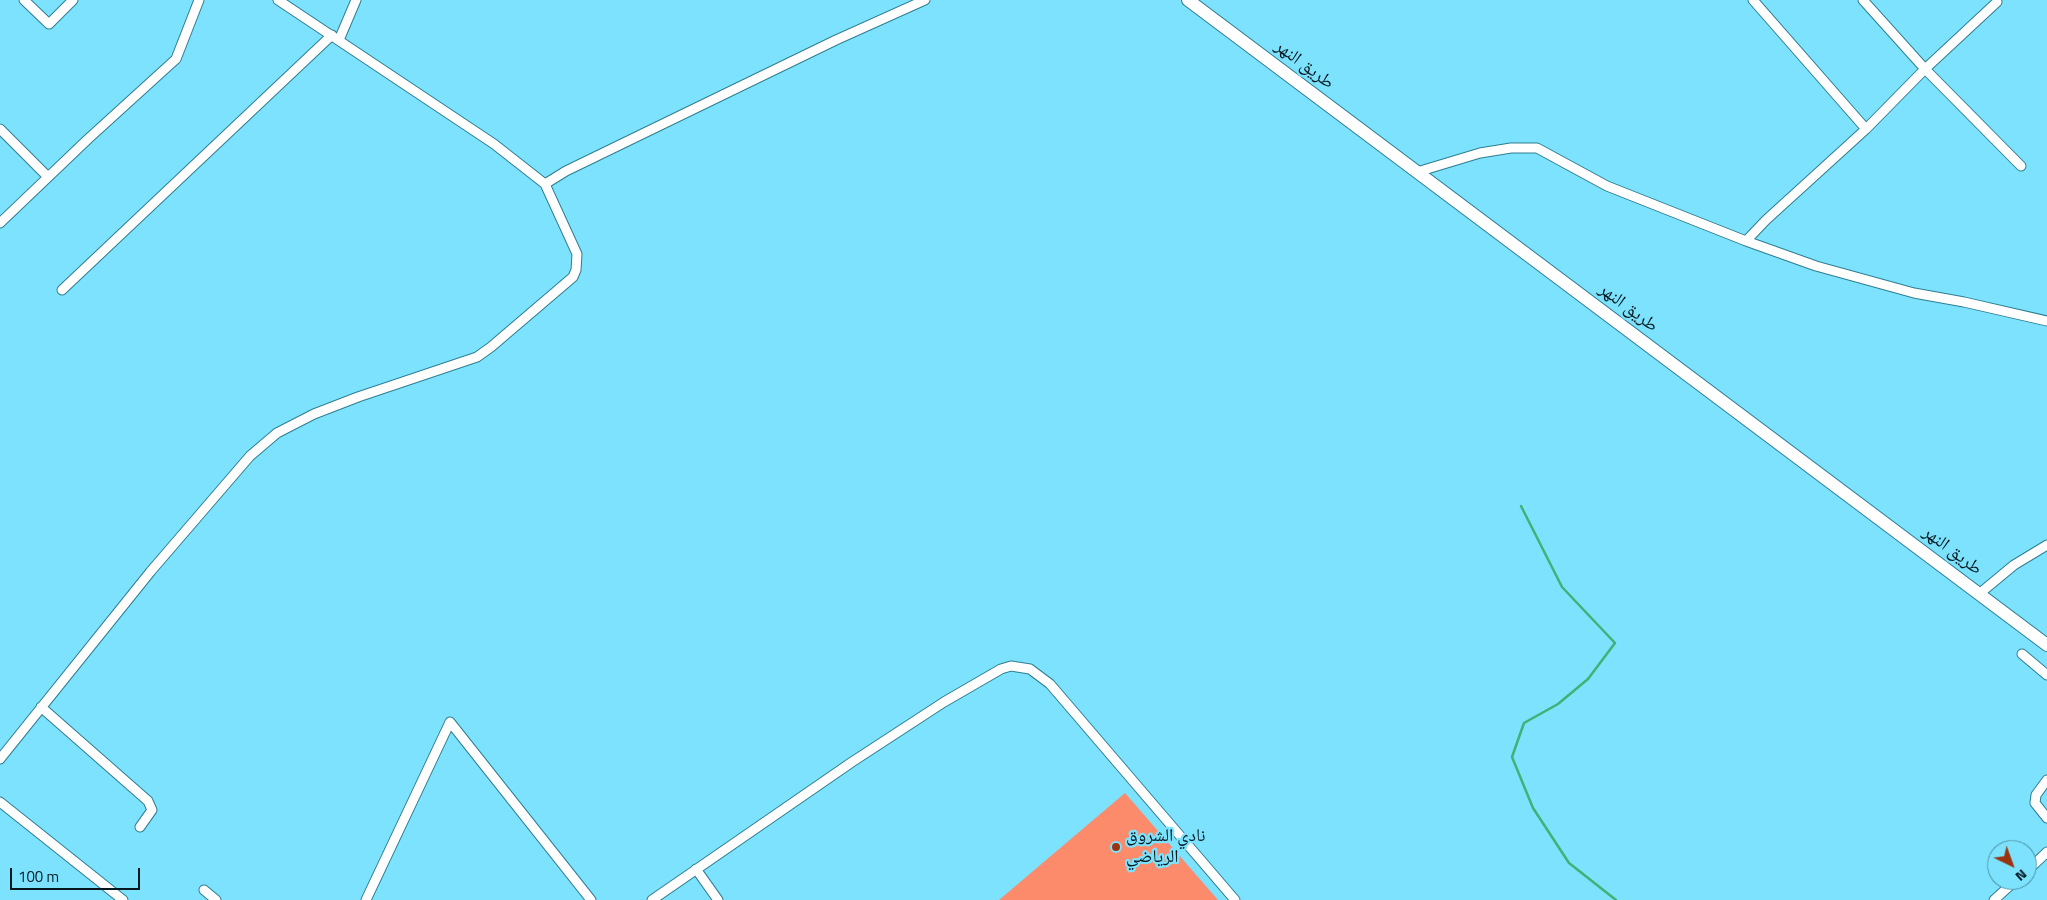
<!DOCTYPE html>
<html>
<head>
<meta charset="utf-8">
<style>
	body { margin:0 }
	#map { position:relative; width:2047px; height:900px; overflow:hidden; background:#7ce2fd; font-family:"Titillium Web",sans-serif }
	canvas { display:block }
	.north { position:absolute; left:1987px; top:840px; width:50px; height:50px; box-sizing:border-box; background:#7ce2fd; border:1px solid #4c91a4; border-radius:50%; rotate:138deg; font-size:14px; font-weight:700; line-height:20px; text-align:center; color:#03181e }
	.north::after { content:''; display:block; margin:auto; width:18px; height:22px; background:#9a3310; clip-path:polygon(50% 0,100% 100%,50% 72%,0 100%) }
	.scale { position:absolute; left:10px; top:868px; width:130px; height:22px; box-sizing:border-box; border:2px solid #03181e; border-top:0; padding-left:6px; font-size:15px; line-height:18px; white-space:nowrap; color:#03181e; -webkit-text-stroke:4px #7ce2fd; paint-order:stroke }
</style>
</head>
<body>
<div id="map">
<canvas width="2047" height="900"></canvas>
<div class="north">N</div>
<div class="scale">100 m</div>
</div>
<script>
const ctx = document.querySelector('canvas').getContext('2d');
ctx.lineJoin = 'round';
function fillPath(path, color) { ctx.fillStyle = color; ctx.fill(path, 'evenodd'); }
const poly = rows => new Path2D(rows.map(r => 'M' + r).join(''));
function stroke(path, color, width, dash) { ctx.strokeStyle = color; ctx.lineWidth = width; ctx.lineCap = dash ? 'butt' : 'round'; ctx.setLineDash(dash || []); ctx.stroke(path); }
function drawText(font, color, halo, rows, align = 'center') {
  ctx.font = font + ' "Titillium Web","Noto Naskh Arabic",sans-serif'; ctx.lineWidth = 4.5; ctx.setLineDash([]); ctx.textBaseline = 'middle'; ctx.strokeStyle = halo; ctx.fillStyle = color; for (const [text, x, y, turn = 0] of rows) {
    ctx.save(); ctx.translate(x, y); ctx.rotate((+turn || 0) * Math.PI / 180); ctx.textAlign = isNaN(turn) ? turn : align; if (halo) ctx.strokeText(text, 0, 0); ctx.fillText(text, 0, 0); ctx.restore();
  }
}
fillPath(poly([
	[1125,793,1218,900,999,900]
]), '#fb8b6a');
stroke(poly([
	[1521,506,1562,587,1615,643,1588,679,1558,704,1524,723,1512,757,1533,808,1569,863,1616,900]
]), '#40b177', 2.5);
const street = poly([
	[24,0,49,24,73,0],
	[278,0,494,144,545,184],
	[1753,0,1866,129],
	[1863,0,1925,69,2021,166],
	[339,40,356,0],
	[0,129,48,177],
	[1417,172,1480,153,1511,148,1537,148,1607,186,1746,241,1816,266,1914,293,1964,302,2047,321],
	[0,223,88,139,176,59,199,0],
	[1746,241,1766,220,1866,129,1925,69,1997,2],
	[62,290,332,35],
	[1979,594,2014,565,2047,545],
	[2022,654,2047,675],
	[41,707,148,801,152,810,140,827],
	[0,759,151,571,250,456,277,433,314,414,358,397,477,357,491,347,573,277,576,270,577,254,545,184,566,171,836,40,925,0],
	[2047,780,2036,795,2035,803,2047,818],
	[0,802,123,900],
	[696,869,718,900],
	[2027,871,2047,852],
	[204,890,216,900],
	[366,900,450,722,591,900],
	[652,900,852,762,944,702,1001,669,1011,666,1030,669,1050,684,1235,900],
	[1994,900,2016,880]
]);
const secondary = poly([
	[1188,0,2047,645]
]);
stroke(street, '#2e7e91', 11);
stroke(secondary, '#2e7e91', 14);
stroke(street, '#fff', 9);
stroke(secondary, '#fff', 12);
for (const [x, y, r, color] of [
	[1116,847,5,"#9a3310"]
]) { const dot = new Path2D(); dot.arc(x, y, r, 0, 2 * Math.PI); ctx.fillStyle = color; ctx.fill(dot); stroke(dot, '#7ce2fd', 2); }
drawText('18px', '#03181e', '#7ce2fd', [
	["طريق النهر",1304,65,37],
	["طريق النهر",1628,308,37],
	["طريق النهر",1952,551,37]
]);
drawText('18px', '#03181e', '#7ce2fd', [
	["نادي الشروق",1126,837],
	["الرياضي",1126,858]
], 'left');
</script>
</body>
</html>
